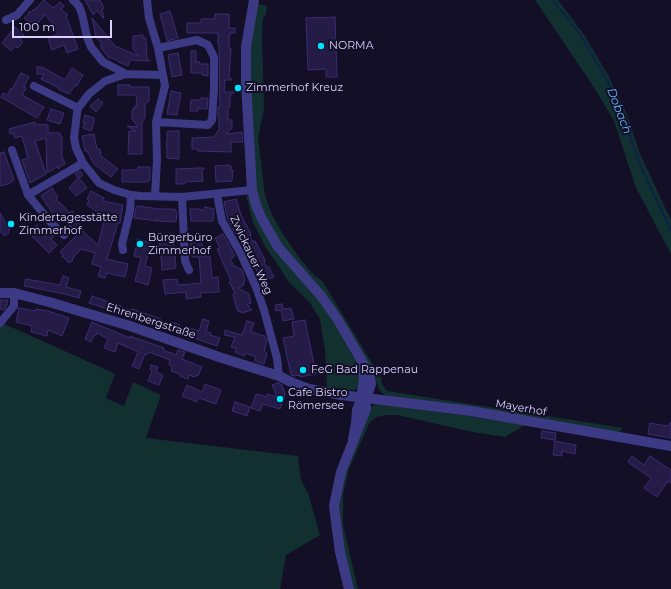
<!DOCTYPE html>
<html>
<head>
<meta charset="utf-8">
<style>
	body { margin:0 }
	#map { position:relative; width:671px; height:589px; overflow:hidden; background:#130f26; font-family:Montserrat,sans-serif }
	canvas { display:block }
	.scale { position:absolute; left:12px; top:20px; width:100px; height:18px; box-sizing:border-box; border:2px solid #d9d4ff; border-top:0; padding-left:5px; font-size:12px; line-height:14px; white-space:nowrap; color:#d9d4ff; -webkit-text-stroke:3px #130f26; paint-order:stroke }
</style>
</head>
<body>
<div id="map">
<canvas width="671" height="589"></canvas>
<div class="scale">100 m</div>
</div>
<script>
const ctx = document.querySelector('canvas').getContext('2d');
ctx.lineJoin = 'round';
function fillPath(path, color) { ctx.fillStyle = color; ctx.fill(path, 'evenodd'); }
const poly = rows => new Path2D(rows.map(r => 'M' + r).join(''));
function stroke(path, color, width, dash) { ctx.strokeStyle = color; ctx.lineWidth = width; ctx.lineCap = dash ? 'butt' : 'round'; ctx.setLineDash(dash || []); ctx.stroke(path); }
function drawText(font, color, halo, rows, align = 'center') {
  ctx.font = font + ' Montserrat,sans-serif'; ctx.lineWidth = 4; ctx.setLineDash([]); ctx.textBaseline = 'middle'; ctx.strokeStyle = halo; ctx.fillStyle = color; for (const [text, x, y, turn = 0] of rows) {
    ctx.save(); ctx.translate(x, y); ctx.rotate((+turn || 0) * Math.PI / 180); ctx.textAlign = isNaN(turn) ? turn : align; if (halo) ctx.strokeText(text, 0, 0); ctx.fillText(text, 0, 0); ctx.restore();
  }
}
fillPath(poly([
	[535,0,558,0,585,36,608,75,626,112,640,154,671,220,671,254,636,188,614,121,595,89],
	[258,4,267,6,266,14,263,18,262,37,264,109,258,138,265,195,272,215,283,234,298,256,312,273,323,282,381,378,382,384,387,391,623,428,619,433,387,396,382,393,378,387,370,365,339,314,328,297,294,261,275,237,260,203,256,185,254,165,249,49],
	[246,195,251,197,254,207,316,294,356,357,361,373,358,388,354,390,342,390,327,387,325,350,320,319,310,303,288,281,282,271,266,248,253,222],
	[0,322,87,361,115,374,106,398,124,406,133,382,161,395,146,438,298,456,301,480,308,493,320,535,286,555,280,589,0,589],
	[374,405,381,405,469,416,525,425,505,437,472,432,397,415,386,415,376,417,370,422,349,469,343,494,343,525,358,589,352,589,337,514,340,484,369,409]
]), '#12302f');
stroke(poly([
	[553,0,580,34,608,82,624,121,641,167,671,230]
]), '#0c2248', 2);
const building = poly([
	[44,0,53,8,60,2,64,6,61,9,68,15,66,16,78,49,67,53,64,45,52,50,48,38,59,34,49,26,52,23,45,15,36,25,31,21,29,23,24,18,29,14,28,12,31,12,34,9,34,10,44,0],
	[85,0,100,0,104,8,102,9,104,19,97,11,93,15,85,0],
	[170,11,178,38,167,41,160,14,170,11],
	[215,14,229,14,229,28,235,28,235,33,230,33,230,36,229,36,229,48,231,48,229,76,232,80,225,80,224,92,234,92,230,96,230,107,228,107,228,120,232,120,232,128,226,134,242,132,243,142,231,142,231,152,198,151,198,149,192,149,192,138,214,137,220,128,219,127,219,117,218,117,218,107,220,107,219,45,218,45,218,33,187,33,187,23,201,23,201,19,215,19,215,14],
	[335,17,337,77,326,77,326,69,308,70,306,18,335,17],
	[92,18,108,37,108,40,109,39,115,46,139,56,133,49,133,36,143,35,143,38,146,38,147,59,150,61,130,60,128,66,117,61,117,60,108,57,101,48,102,47,100,45,102,44,96,37,92,18],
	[15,27,24,35,20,40,23,42,18,48,15,46,11,51,2,43,15,27],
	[191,51,196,51,196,62,200,62,200,64,208,64,208,76,202,75,202,73,191,73,191,51],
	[178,53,182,75,172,77,168,55,178,53],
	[37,67,42,67,65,80,72,68,83,75,77,86,75,85,69,94,58,89,59,88,41,79,44,74,37,74,37,67],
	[21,73,29,77,24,86,26,88,22,95,44,107,37,118,1,97,3,93,7,95,11,88,12,89,21,73],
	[118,85,130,85,130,87,149,87,149,101,145,104,145,118,142,122,142,154,128,154,129,131,136,131,127,126,138,127,132,119,132,111,133,111,133,108,135,108,135,106,137,106,136,95,118,95,118,85],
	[171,91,181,93,177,115,167,114,171,91],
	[201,98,208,98,207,109,198,108,198,111,190,111,191,100,201,100,201,98],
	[98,99,103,103,96,112,90,106,98,99],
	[51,109,64,113,60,124,47,120,51,109],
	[85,115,94,118,94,122,91,131,83,128,85,123,83,123,85,115],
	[35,122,34,124,48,125,48,133,60,133,60,136,62,136,62,153,61,153,65,164,60,166,59,169,57,167,47,173,46,138,35,141,46,174,30,183,22,160,28,158,22,136,15,138,13,133,10,134,9,129,35,122],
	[171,131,179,131,179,159,167,158,167,147,166,143,167,142,167,132,171,131],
	[94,134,97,149,100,149,101,156,118,169,111,177,94,164,87,151,85,151,82,136,94,134],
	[4,152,14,180,8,184,0,186,0,153,4,152],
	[228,165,231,166,231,170,233,170,232,181,216,182,215,166,228,165],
	[138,167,150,167,150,180,148,180,148,182,122,182,122,170,138,170,138,167],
	[199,168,204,168,202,171,203,181,185,182,185,184,176,184,176,169,199,168],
	[80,171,83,175,79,178,87,188,76,196,69,188,78,178,75,174,80,171],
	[52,188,58,197,56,199,70,213,72,211,79,218,76,221,83,227,81,229,98,245,105,217,87,205,89,201,87,199,91,191,104,198,103,201,123,205,120,223,118,223,107,259,128,264,125,277,107,273,105,278,98,276,101,267,92,264,95,253,81,249,72,259,73,260,69,263,62,256,63,254,60,252,78,234,62,218,60,220,51,211,41,196,52,188],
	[236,199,241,215,251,234,250,236,252,241,255,241,265,260,264,262,267,267,269,267,274,277,269,279,266,274,260,277,252,262,257,259,254,254,251,248,246,251,228,220,224,202,236,199],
	[138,206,159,209,175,209,177,213,176,222,158,221,157,218,157,221,134,218,136,207,138,206],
	[205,207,214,209,213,221,191,221,190,209,200,209,202,211,205,207],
	[0,213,10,230,8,232,9,233,4,236,0,231,0,213],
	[37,225,42,230,46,226,44,236,55,235,51,239,57,245,49,253,28,232,37,225],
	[173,233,176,268,162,270,159,235,173,233],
	[223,234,235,256,230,259,234,266,241,269,243,272,243,274,245,280,243,286,238,288,249,294,251,303,247,304,252,310,241,313,241,311,238,312,236,306,233,294,235,293,229,282,231,281,217,249,220,248,215,238,223,234],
	[198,236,201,237,203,256,210,256,212,278,218,277,219,292,200,293,201,297,186,299,186,292,165,294,163,280,177,279,178,285,201,283,199,257,192,257,191,251,191,237,198,236],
	[138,239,151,243,145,266,152,268,148,285,135,281,141,258,134,256,138,239],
	[63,276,69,278,66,287,81,291,79,298,60,293,24,286,26,279,60,285,63,276],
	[92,296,121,306,121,307,131,310,132,309,161,319,159,326,89,303,92,296],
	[0,300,8,300,7,305,4,310,0,309,0,300],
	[282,304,283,309,291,308,294,319,283,321,281,310,276,311,275,305,282,304],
	[19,308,36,311,36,309,48,311,69,318,62,336,48,330,47,336,31,332,32,326,16,322,19,308],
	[203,319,209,321,206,332,211,333,210,335,220,338,217,346,188,336,190,328,199,331,203,319],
	[305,320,316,374,300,377,300,375,294,376,291,375,283,338,294,336,292,322,305,320],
	[247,321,254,323,251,332,265,336,264,337,266,338,267,340,264,351,267,353,264,364,255,361,256,357,245,353,244,356,235,352,236,348,231,347,235,337,224,335,225,330,242,335,247,321],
	[92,322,130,338,130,336,164,348,163,350,176,355,178,350,185,352,182,359,202,367,198,376,196,375,195,377,189,375,188,379,180,376,180,374,171,371,172,366,169,365,170,360,149,352,147,355,145,354,139,369,132,366,138,352,118,343,115,352,104,348,108,339,97,333,96,335,94,335,91,342,85,339,92,322],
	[171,322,180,325,178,332,168,329,171,322],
	[151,365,158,367,156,372,163,375,159,385,148,381,152,371,150,370,151,365],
	[278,383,282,385,285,394,284,400,283,400,280,409,263,404,260,411,251,408,256,394,267,397,267,394,277,397,272,385,278,383],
	[205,384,221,390,216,404,199,398,197,402,182,396,187,385,202,392,205,384],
	[235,402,250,407,247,416,232,411,235,402],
	[671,422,671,438,648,434,650,423,667,426,671,422],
	[542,431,556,433,555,440,541,438,542,431],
	[555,441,576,445,575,454,562,451,562,456,553,455,555,441],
	[632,456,644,465,650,456,671,470,671,483,668,481,657,497,644,488,651,478,628,462,632,456]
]);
fillPath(building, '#241b47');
stroke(building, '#3b2d73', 1);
stroke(poly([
	[73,0,79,6,82,14,87,37,91,47,103,62,126,74,163,75],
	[147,0,149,18,158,48,165,86,156,122,157,160,155,196],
	[6,20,17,15,30,0],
	[126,74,105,81,89,94,78,108,77,113,74,138,76,148,83,163,99,183,114,190,131,195,141,196,182,197,252,190],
	[34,86,78,108],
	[156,122,208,125,212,120,214,89,214,57,208,45,197,40,158,48],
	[12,150,28,195,52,224,64,235],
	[217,194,222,221,241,254,256,287,264,310,277,358,279,376],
	[28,195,83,163],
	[182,197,185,261,189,270],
	[123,250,122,244,130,211,131,195],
	[0,323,14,306,14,293]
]), '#3d3a85', 8);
stroke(poly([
	[254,0,246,47,246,83,252,190,256,205,262,219,278,247,322,297,338,320,369,373,371,384,369,390,360,403,357,410,356,424,353,439],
	[0,293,14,293,49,302,130,326,219,357,279,376,293,383,309,389,341,395,471,411,671,446],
	[349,589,340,552,334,506,341,472,366,409,365,397,362,392,364,379,363,369]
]), '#3d3a85', 10);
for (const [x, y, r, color] of [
	[321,46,4,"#00e5ff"],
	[238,88,4,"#00e5ff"],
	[11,224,4,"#00e5ff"],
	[140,244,4,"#00e5ff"],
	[303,370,4,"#00e5ff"],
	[280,399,4,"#00e5ff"]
]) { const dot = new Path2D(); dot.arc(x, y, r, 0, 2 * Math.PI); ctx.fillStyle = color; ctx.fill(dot); stroke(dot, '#130f26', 1.5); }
drawText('11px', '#d9d4ff', '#130f26', [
	["NORMA",329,46],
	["Zimmerhof Kreuz",246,88],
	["Kindertagesstätte",19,218],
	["Zimmerhof",19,231],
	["Bürgerbüro",148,238],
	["Zimmerhof",148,251],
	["FeG Bad Rappenau",311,370],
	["Cafe Bistro",288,393],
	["Römersee",288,406]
], 'left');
drawText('11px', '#d9d4ff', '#130f26', [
	["Zwickauer Weg",251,255,65],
	["Ehrenbergstraße",151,321,18],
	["Mayerhof",521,408,10]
]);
drawText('italic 12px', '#62b6ff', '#130f26', [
	["Dobach",619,111,69]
]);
</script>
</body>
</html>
